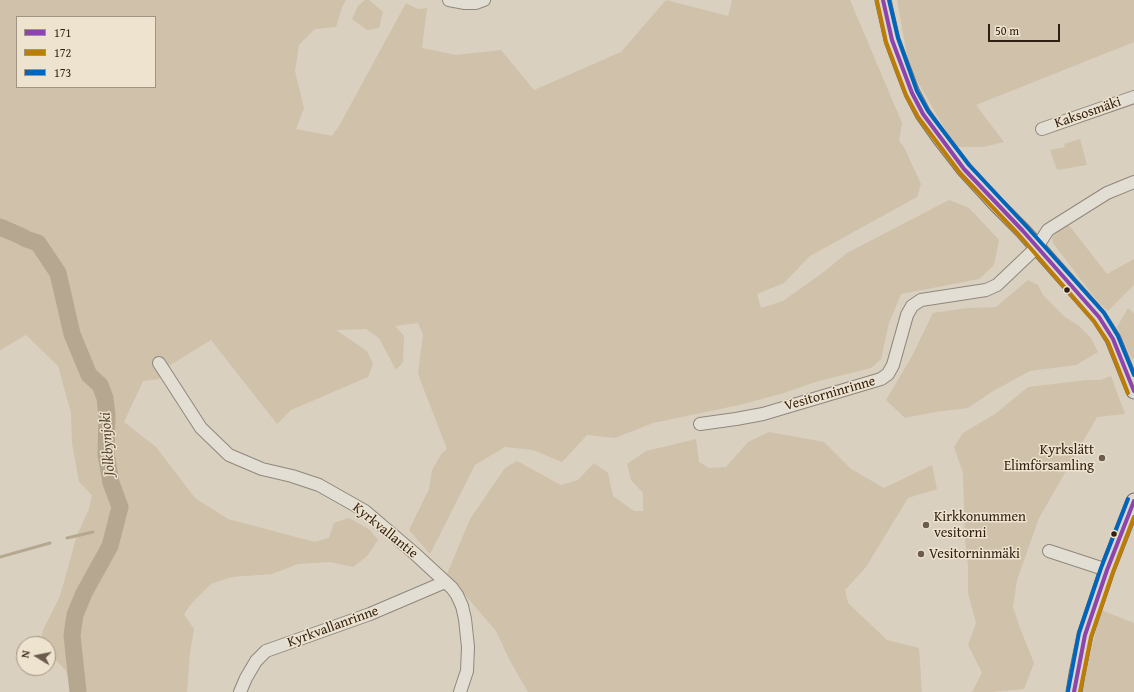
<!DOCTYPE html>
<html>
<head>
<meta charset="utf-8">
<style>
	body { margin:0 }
	#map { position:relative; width:1134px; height:692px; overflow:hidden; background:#dad0bf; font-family:"Gentium Book Plus",serif }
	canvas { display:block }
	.legend { position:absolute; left:16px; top:16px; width:140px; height:72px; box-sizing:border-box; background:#eee3ce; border:1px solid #a29482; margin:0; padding:5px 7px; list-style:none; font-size:12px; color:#2f1e11 }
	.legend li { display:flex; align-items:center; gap:8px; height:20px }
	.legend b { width:20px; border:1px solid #a29482 }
	.north { position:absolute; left:16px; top:636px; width:40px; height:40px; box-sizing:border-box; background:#eee3ce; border:1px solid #a29482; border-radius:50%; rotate:280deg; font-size:11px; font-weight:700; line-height:16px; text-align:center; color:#2f1e11 }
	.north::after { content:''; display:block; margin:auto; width:14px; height:18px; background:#6b5c4e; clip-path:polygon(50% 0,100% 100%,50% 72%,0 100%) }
	.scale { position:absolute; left:988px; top:24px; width:72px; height:18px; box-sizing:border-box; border:2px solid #2f1e11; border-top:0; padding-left:5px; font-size:12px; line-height:14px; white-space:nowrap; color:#2f1e11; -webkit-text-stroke:3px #eee3ce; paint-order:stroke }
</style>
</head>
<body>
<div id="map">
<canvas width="1134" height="692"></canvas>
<ul class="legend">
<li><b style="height:5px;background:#8e44ad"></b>171</li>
<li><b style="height:5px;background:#bb7d05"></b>172</li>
<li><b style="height:5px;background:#0065bd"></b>173</li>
</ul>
<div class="north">N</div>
<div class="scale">50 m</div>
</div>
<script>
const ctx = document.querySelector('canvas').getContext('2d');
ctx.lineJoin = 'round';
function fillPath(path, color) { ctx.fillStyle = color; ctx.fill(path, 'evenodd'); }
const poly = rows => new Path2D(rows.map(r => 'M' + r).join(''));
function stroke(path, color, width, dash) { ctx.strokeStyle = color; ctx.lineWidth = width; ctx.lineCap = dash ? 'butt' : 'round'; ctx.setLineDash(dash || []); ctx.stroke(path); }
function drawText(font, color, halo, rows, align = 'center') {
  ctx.font = font + ' "Gentium Book Plus",serif'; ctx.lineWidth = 3; ctx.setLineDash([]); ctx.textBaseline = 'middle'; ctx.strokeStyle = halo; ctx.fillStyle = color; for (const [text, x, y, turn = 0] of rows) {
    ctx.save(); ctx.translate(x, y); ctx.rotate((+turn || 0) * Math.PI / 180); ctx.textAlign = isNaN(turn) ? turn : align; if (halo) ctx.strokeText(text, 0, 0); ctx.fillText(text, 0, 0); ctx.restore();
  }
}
fillPath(poly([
	[0,0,346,0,342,7,336,27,315,29,299,45,295,71,304,108,296,129,332,136,339,126,406,3,418,9,427,8,422,48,456,55,501,50,534,90,621,52,666,0,728,16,732,0,850,0,902,123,899,141,904,147,921,184,917,197,810,256,784,283,757,294,761,308,783,301,825,271,847,253,949,200,969,208,999,240,994,265,979,279,901,294,889,323,881,359,871,368,815,382,784,393,739,405,653,423,615,438,587,435,562,462,533,450,505,447,475,465,430,554,409,530,429,489,432,470,442,453,447,449,421,382,418,372,423,335,418,323,395,326,404,336,403,362,396,370,379,338,366,329,336,330,367,351,373,364,368,377,291,410,277,424,211,340,167,367,159,379,143,381,124,422,156,447,195,498,228,519,315,542,329,538,334,523,349,518,370,530,378,540,367,556,353,567,330,562,298,564,272,574,232,577,211,584,191,604,184,614,194,629,190,653,187,692,72,692,66,671,48,652,48,644,41,644,43,630,60,596,77,535,89,509,92,495,79,482,72,443,71,413,58,366,26,335,0,350],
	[17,17,155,17,155,87,17,87],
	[365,0,369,0,383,12,379,28,367,30,352,19,358,6],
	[897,0,1134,0,1134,42,976,105,1004,142,983,147,955,147,909,66],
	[1080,139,1087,165,1057,170,1050,150,1065,147,1064,144],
	[1068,224,1107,274,1134,259,1134,285,1108,311,1098,302,1053,243,1052,237],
	[1028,280,1038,285,1043,295,1065,317,1078,325,1091,338,1098,352,1076,365,1030,371,993,391,968,408,935,412,905,418,886,400,912,356,933,313,967,308,996,307],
	[1128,308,1134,313,1134,358,1132,359,1117,327],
	[1111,376,1125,414,1097,417,1039,518,1017,580,1013,607,1020,628,1034,663,1024,689,992,692,972,692,982,673,968,645,976,623,968,593,968,567,965,540,963,473,954,447,963,433,995,414,1028,387,1087,380,1100,380],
	[769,432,824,442,851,469,884,488,932,465,937,489,908,498,866,567,845,590,848,603,887,640,919,648,922,692,528,692,509,659,496,631,447,574,470,519,505,468,517,461,561,485,578,480,594,463,608,473,613,496,634,511,643,511,643,493,631,480,627,464,646,451,696,439,699,462,709,468,726,467,748,442],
	[1101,610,1134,623,1134,692,1081,692]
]), '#cfc1aa');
stroke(poly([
	[67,538,93,532],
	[0,557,50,543]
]), '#b6a791', 3);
stroke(poly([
	[0,227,21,236,26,239,38,243,58,273,72,334,89,375,100,385,105,398,107,415,106,454,111,483,120,507,110,546,84,593,75,615,72,635,78,692]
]), '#b6a791', 17);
const minor = poly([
	[449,0,465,3,476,3,484,0],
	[1042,129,1134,97],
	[159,363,201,428,229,455,262,469,292,476,319,485,365,511,413,552,452,588,457,595,462,606,465,619,468,647,467,671,460,692],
	[700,424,736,419,763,414,881,379,888,374,893,365,907,315,912,306,921,300,986,290,997,285,1037,247,1048,230,1107,193,1134,182],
	[1049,551,1107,570],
	[240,692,246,678,256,661,266,651,370,614,445,582]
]);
const major = poly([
	[883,0,892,40,902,67,912,93,923,114,940,138,964,169,997,205,1023,231,1099,317,1113,339,1134,391],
	[1074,692,1077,674,1085,635,1107,570,1134,501]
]);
stroke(minor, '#8f877c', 14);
stroke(major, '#766f65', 17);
stroke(minor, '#e2ded4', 12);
stroke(major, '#ddd8cd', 15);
stroke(poly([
	[883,0,892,40,912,93,923,114,964,169,1023,231,1099,317,1113,339,1134,391],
	[1074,692,1085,635,1107,570,1134,501]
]), '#8e44ad', 4);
stroke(poly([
	[877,1,886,42,906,95,918,117,960,173,1019,235,1094,321,1108,342,1128,393],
	[1080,692,1091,637,1113,572,1134,517]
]), '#bb7d05', 4);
stroke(poly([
	[889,0,898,38,917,91,928,111,969,165,1027,227,1104,313,1118,336,1134,375],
	[1068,691,1079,633,1101,568,1128,499]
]), '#0065bd', 4);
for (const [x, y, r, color] of [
	[1067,290,3.5,"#2f1e11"],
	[1102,458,4,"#6b5c4e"],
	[926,525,4,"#6b5c4e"],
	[1114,534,3.5,"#2f1e11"],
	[921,554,4,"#6b5c4e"]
]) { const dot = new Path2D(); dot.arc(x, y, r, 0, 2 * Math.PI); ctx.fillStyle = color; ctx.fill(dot); stroke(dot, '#eee3ce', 1.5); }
drawText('14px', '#2f1e11', '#eee3ce', [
	["Kaksosmäki",1088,113,-19],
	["Vesitorninrinne",830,394,-16],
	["Kyrkvallantie",385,531,39],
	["Kyrkvallanrinne",333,627,-20]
]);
drawText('14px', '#2f1e11', '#eee3ce', [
	["Kyrkslätt",1094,450,"right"],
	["Elimförsamling",1094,466,"right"],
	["Kirkkonummen",934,517],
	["vesitorni",934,533],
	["Vesitorninmäki",929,554]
], 'left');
drawText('italic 15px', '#594837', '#eee3ce', [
	["Jolkbynjoki",108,444,-94]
]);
</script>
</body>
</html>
